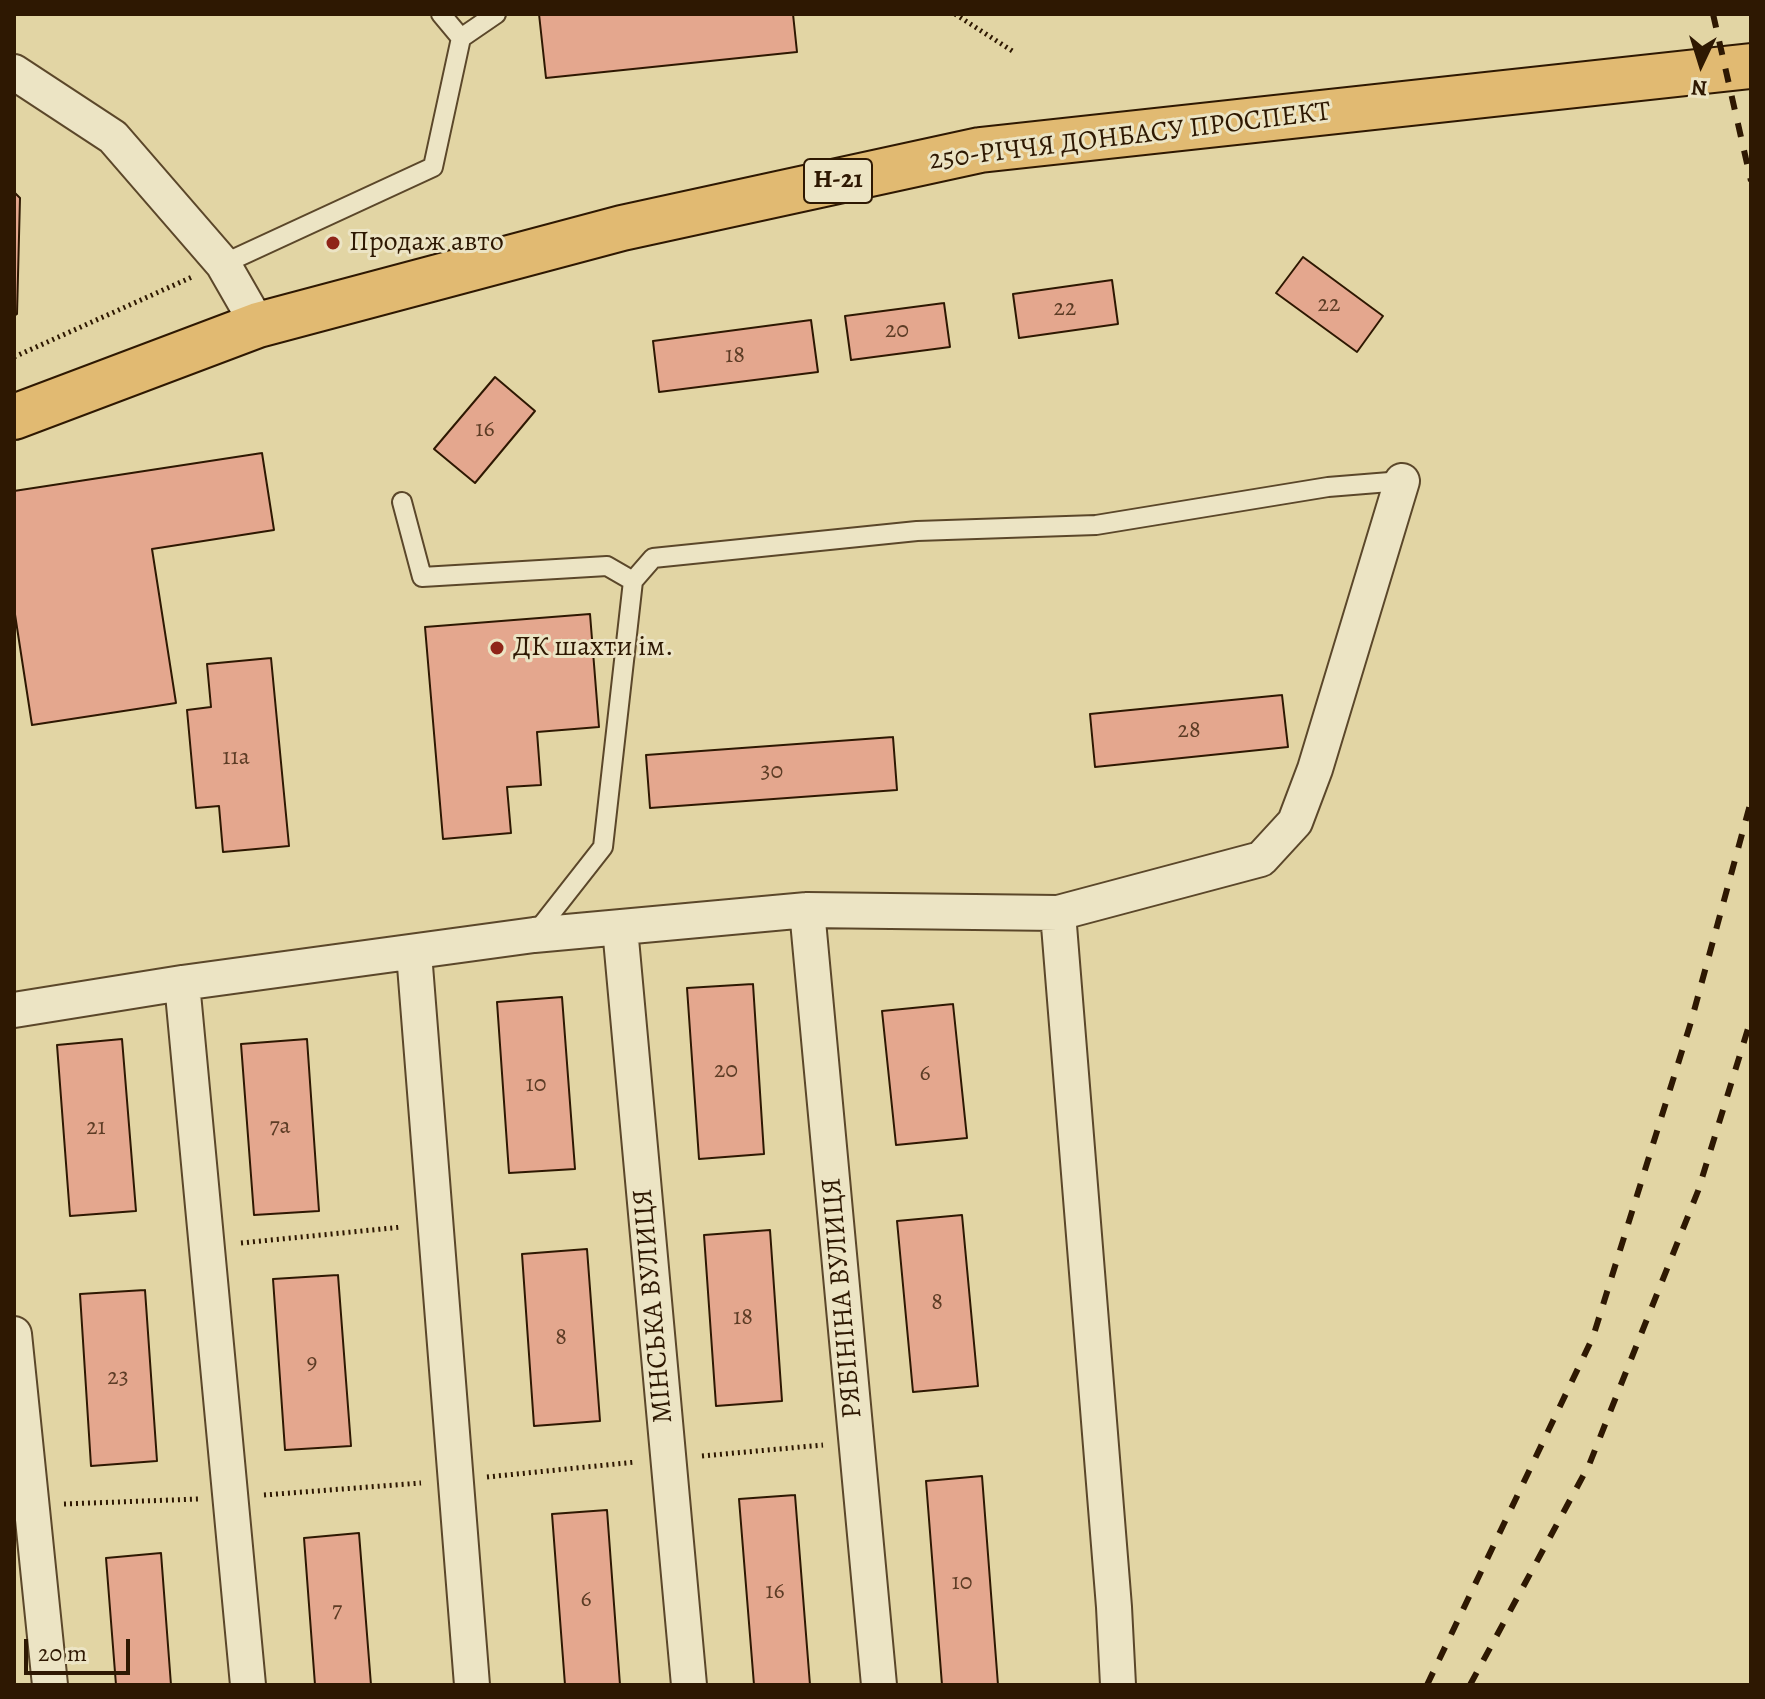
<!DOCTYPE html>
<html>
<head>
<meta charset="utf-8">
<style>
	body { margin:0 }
	#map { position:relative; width:1765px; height:1699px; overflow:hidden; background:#e2d5a4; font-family:Alegreya,serif }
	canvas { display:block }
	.frame { position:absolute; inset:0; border:16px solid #2e1802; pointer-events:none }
	.north { position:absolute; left:1661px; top:24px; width:80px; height:80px; -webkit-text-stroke:6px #ece4c4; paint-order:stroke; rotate:184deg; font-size:22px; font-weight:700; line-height:32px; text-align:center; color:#2e1802 }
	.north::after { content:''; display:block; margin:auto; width:28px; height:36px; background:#2e1802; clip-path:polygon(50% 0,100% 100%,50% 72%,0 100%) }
	.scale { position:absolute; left:24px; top:1639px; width:106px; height:36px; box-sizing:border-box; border:4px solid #2e1802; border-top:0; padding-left:10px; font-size:24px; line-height:28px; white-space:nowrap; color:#2e1802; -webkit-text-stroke:6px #ece4c4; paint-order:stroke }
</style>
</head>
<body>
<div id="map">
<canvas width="1765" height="1699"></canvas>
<div class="frame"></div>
<div class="north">N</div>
<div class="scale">20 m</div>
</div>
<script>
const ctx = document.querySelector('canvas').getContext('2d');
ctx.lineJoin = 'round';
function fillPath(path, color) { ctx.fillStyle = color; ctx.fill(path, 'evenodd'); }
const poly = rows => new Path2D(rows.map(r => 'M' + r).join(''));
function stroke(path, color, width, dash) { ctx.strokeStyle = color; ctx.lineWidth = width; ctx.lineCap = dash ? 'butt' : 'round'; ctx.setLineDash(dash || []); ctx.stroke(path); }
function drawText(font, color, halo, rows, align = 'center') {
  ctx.font = font + ' Alegreya,serif'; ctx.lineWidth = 6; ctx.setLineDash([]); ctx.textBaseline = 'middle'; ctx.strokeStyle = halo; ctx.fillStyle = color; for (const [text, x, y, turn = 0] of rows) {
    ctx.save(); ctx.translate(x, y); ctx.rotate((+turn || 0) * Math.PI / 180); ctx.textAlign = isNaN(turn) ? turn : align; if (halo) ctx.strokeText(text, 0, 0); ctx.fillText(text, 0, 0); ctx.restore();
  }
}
const building = poly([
	[539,14,793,14,797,52,546,78,539,14],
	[14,192,20,198,17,314,14,316,14,192],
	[1303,257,1383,316,1357,352,1276,293,1303,257],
	[1112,280,1118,324,1019,338,1013,294,1112,280],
	[944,303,950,347,851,360,845,316,944,303],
	[811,320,818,372,659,392,653,341,811,320],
	[495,377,535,411,475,483,434,449,495,377],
	[262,453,274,530,152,549,176,703,32,725,14,608,14,491,262,453],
	[590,614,599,727,537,732,541,785,507,787,511,833,443,839,425,627,590,614],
	[271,658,289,846,223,852,219,806,196,808,187,710,211,707,207,664,271,658],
	[1282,695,1288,747,1095,767,1090,714,1282,695],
	[893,737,897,790,650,808,646,755,893,737],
	[753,984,764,1154,699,1159,687,988,753,984],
	[562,997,575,1169,509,1173,497,1002,562,997],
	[953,1004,967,1138,896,1145,882,1011,953,1004],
	[122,1039,136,1211,70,1216,57,1045,122,1039],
	[307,1039,319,1211,254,1215,241,1044,307,1039],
	[962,1215,978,1386,913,1392,897,1221,962,1215],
	[770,1230,782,1401,716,1406,704,1235,770,1230],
	[587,1249,600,1421,534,1426,522,1254,587,1249],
	[338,1275,351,1446,285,1450,273,1279,338,1275],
	[145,1290,157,1461,91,1466,80,1294,145,1290],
	[982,1476,998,1685,942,1685,926,1481,982,1476],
	[795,1495,810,1685,754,1685,739,1499,795,1495],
	[607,1510,620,1685,565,1685,552,1514,607,1510],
	[359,1533,371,1685,315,1685,304,1538,359,1533],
	[161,1553,171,1685,116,1685,106,1558,161,1553]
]);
fillPath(building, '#e4a78e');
stroke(building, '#2e1802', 2);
const service = poly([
	[461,38,496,14],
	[223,264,433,167,461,38,441,14],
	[402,502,422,577,607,566,633,581],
	[534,935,603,847,633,581,653,558,917,531,1096,525,1328,487,1402,481]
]);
const minor = poly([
	[14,72,113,137,223,264,258,325],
	[807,910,879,1685],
	[620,928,689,1685],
	[414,953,472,1685],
	[182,983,248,1685],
	[14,1010,182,983,534,935,807,910,1058,913],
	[14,1334,50,1685],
	[1118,1685,1114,1607,1058,913,1261,859,1295,822,1315,769,1402,481]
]);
const primary = poly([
	[14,417,258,325,622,228,980,150,1751,66]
]);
stroke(service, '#5b472a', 22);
stroke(minor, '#5b472a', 38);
stroke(primary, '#2e1802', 48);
stroke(poly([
	[955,14,1014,52],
	[14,357,192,277],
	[241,1243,402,1227],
	[702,1456,823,1445],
	[487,1477,636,1462],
	[264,1495,421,1483],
	[64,1504,198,1499]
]), '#2e1802', 5, [2, 4]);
stroke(service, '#ece4c4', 18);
stroke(minor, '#ece4c4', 34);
stroke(primary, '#e1ba72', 44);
stroke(poly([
	[1713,14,1751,181],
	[1751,14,1751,15],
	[1427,1685,1593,1337,1691,1022,1751,801],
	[1470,1685,1589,1465,1698,1191,1751,1019]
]), '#2e1802', 6, [14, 14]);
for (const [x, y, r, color] of [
	[333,243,8,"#8f2418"],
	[497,648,8,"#8f2418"]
]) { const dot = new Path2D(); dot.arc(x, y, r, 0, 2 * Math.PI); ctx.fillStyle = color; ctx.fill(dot); stroke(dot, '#ece4c4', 3); }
drawText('24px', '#5c3c25', null, [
	["22",1329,305],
	["22",1065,309],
	["20",897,331],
	["18",735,356],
	["16",485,430],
	["28",1189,731],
	["11а",236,758],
	["30",772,772],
	["20",726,1071],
	["6",925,1074],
	["10",536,1085],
	["7а",280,1127],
	["21",96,1128],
	["8",937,1303],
	["18",743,1318],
	["8",561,1338],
	["9",312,1363],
	["23",118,1378],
	["10",962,1583],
	["16",775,1592],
	["6",586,1600],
	["7",337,1611]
]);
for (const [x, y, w] of [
	[838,181,68]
]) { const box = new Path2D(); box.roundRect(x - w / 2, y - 22, w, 44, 6); ctx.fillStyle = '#ece4c4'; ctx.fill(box); stroke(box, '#2e1802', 2); }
drawText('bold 26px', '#2e1802', null, [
	["Н-21",838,181]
]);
drawText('28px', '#2e1802', '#ece4c4', [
	["250-РІЧЧЯ ДОНБАСУ ПРОСПЕКТ",1130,137,-7],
	["РЯБІНІНА ВУЛИЦЯ",843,1298,-95],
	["МІНСЬКА ВУЛИЦЯ",654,1306,-95]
]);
drawText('28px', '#2e1802', '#ece4c4', [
	["Продаж авто",349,243],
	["ДК шахти ім.",513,648]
], 'left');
</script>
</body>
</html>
